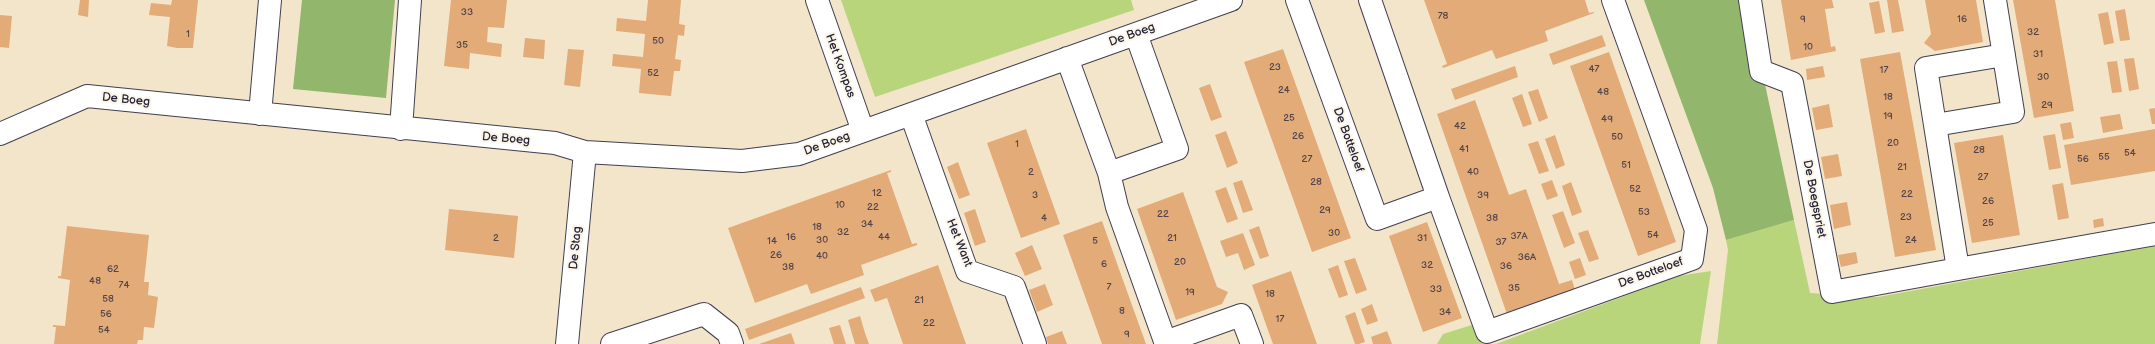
<!DOCTYPE html>
<html>
<head>
<meta charset="utf-8">
<style>
	body { margin:0 }
	canvas { display:block; background:#f3e5c9 }
</style>
</head>
<body>
<canvas width="2155" height="344"></canvas>
<script>
const ctx = document.querySelector('canvas').getContext('2d');
ctx.lineJoin = 'round';
function fillPath(path, color) { ctx.fillStyle = color; ctx.fill(path, 'evenodd'); }
const poly = rows => new Path2D(rows.map(r => 'M' + r).join(''));
function stroke(path, color, width, dash) { ctx.strokeStyle = color; ctx.lineWidth = width; ctx.lineCap = dash ? 'butt' : 'round'; ctx.setLineDash(dash || []); ctx.stroke(path); }
function drawText(font, color, halo, rows, align = 'center') {
  ctx.font = font + ' "Balsamiq Sans",sans-serif'; ctx.lineWidth = 4; ctx.setLineDash([]); ctx.textBaseline = 'middle'; ctx.strokeStyle = halo; ctx.fillStyle = color; for (const [text, x, y, turn = 0] of rows) {
    ctx.save(); ctx.translate(x, y); ctx.rotate((+turn || 0) * Math.PI / 180); ctx.textAlign = isNaN(turn) ? turn : align; if (halo) ctx.strokeText(text, 0, 0); ctx.fillText(text, 0, 0); ctx.restore();
  }
}
fillPath(poly([
	[841,0,1131,0,1134,10,875,97],
	[1794,220,1810,293,1878,297,2155,246,2155,344,1717,344,1728,250,1726,240],
	[1711,271,1700,344,1496,344,1678,276],
	[1475,324,1486,344,1437,344,1443,334]
]), '#b9d57c');
fillPath(poly([
	[302,0,395,0,386,98,293,89],
	[1644,0,1747,0,1794,220,1726,240,1713,188]
]), '#92b66c');
fillPath(poly([
	[80,0,89,0,88,17,78,15],
	[172,0,198,0,193,48,177,48,167,46,170,17,149,15,151,3,171,5],
	[451,0,507,0,504,28,488,27,487,42,502,44,501,57,470,53,469,69,444,66],
	[648,0,681,0,679,24,685,25,684,36,678,35,675,59,681,60,680,71,674,71,671,96,639,93,641,69,612,66,613,54,643,57,645,34,616,31,617,18,646,21],
	[1424,0,1585,0,1589,13,1594,12,1594,13,1545,31,1548,41,1496,59,1492,50,1443,68,1442,66,1447,64],
	[1781,0,1832,0,1834,8,1825,9,1831,47,1835,46,1836,51,1791,60],
	[1887,0,1898,0,1904,31,1892,33],
	[1925,0,1976,0,1983,42,1935,51,1924,43,1931,34],
	[2013,0,2055,0,2074,111,2034,118],
	[1879,1,1885,32,1875,34,1869,3],
	[2125,9,2130,40,2120,41,2115,11],
	[2108,12,2114,43,2104,45,2098,14],
	[0,15,12,16,9,48,0,47],
	[1602,35,1606,46,1553,65,1549,54],
	[525,38,545,40,544,59,523,57],
	[568,49,584,50,580,87,564,85],
	[1283,49,1351,238,1312,252,1244,62],
	[1609,52,1676,242,1638,256,1570,66],
	[1900,52,1936,250,1895,257,1860,59],
	[2134,58,2139,89,2129,91,2124,59],
	[2117,61,2122,92,2112,93,2107,62],
	[1515,66,1518,77,1455,100,1451,89],
	[1823,66,1825,77,1807,80,1806,69],
	[1210,84,1222,117,1211,121,1199,88],
	[1538,89,1548,118,1539,122,1528,92],
	[1522,94,1532,124,1523,127,1512,98],
	[1475,100,1509,195,1526,189,1559,284,1572,280,1576,293,1508,317,1437,114],
	[1829,104,1833,127,1816,130,1812,108],
	[2155,108,2155,124,2152,124,2149,109],
	[2120,114,2123,129,2103,133,2100,117],
	[2071,122,2074,138,2063,140,2060,124],
	[1026,129,1060,224,1021,238,987,143],
	[2155,129,2155,171,2071,185,2064,145],
	[1226,131,1238,163,1227,168,1215,135],
	[2055,134,2061,168,2049,170,2043,136],
	[1555,135,1565,165,1556,169,1545,139],
	[2003,135,2020,235,1972,243,1954,143],
	[1538,141,1549,171,1539,174,1528,144],
	[1838,154,1842,176,1825,179,1821,157],
	[958,162,970,195,959,199,947,167],
	[891,170,891,172,887,173,912,244,917,243,917,245,861,265,864,275,811,294,807,284,755,303,728,228],
	[1242,180,1253,210,1243,213,1233,183],
	[1552,180,1558,196,1547,200,1541,184],
	[1571,182,1582,212,1572,216,1562,186],
	[2063,183,2069,218,2058,220,2052,185],
	[1226,187,1238,219,1227,223,1215,191],
	[1183,192,1217,287,1228,292,1222,304,1176,320,1137,209],
	[1847,202,1851,225,1834,229,1830,205],
	[449,209,518,216,514,258,445,250],
	[975,209,986,242,975,246,964,213],
	[1563,211,1575,243,1564,248,1552,215],
	[2103,218,2104,226,2094,228,2093,220],
	[1102,221,1119,269,1146,344,1102,344,1097,330,1063,235],
	[1427,222,1462,318,1423,332,1389,236],
	[67,226,149,235,144,282,149,282,148,295,158,297,154,328,144,327,143,340,138,340,137,344,54,344,56,327,53,327,53,325,65,326,70,280,58,278,58,276,61,276],
	[1259,226,1269,256,1260,259,1249,230],
	[1588,230,1599,259,1589,262,1578,233],
	[1243,233,1255,265,1244,270,1238,253,1226,257,1220,241],
	[1032,245,1042,269,1025,276,1015,253],
	[1856,252,1858,263,1841,267,1838,255],
	[1355,258,1367,290,1356,294,1344,261],
	[1580,258,1586,275,1575,279,1569,262],
	[938,265,966,344,903,344,887,298,875,302,870,290],
	[1338,265,1348,295,1339,298,1328,269],
	[1291,271,1308,319,1317,344,1273,344,1269,333,1252,285],
	[1045,284,1053,305,1037,312,1029,290],
	[861,287,865,298,749,340,745,329],
	[1372,304,1378,321,1367,325,1361,309],
	[1355,312,1365,342,1359,344,1355,344,1345,316],
	[860,316,865,333,869,344,855,344,848,320],
	[840,325,845,341,846,344,834,344,829,328],
	[1062,331,1067,344,1048,344,1046,337],
	[1387,331,1392,344,1373,344,1371,337],
	[791,333,795,344,759,344]
]), '#e3ab78');
const minor = poly([
	[817,0,863,131],
	[1297,0,1377,219,1438,197,1370,0],
	[1750,0,1761,71,1792,83,1832,292,1958,269,1935,125,2013,112,1995,0],
	[1067,58,1109,173,1177,149,1136,34],
	[260,114,270,0],
	[911,114,967,271,1014,287,1035,344],
	[1935,125,1926,68,2004,55],
	[401,129,410,0],
	[0,134,87,96,555,143,585,152,742,161,799,154,1231,0],
	[1109,173,1117,207,1166,344],
	[1438,197,1487,332,1692,259,1696,230,1613,0],
	[1958,269,2155,234],
	[1165,342,1241,315,1252,344],
	[567,344,585,152],
	[612,344,704,314,728,333,732,344]
]);
stroke(minor, '#413f50', 24);
stroke(minor, '#fff', 22);
drawText('10px', '#52444a', null, [
	["33",467,12],
	["78",1443,16],
	["9",1803,19],
	["16",1962,19],
	["32",2033,32],
	["1",188,34],
	["50",658,41],
	["35",462,45],
	["10",1808,47],
	["31",2038,54],
	["23",1275,67],
	["47",1594,69],
	["17",1884,70],
	["52",653,73],
	["30",2043,77],
	["24",1284,90],
	["48",1603,92],
	["18",1888,97],
	["29",2047,105],
	["19",1888,116],
	["25",1289,118],
	["49",1607,119],
	["42",1460,126],
	["26",1298,136],
	["50",1617,137],
	["20",1893,143],
	["1",1017,144],
	["41",1464,149],
	["28",1979,150],
	["54",2130,153],
	["55",2104,157],
	["27",1307,159],
	["56",2083,159],
	["51",1626,165],
	["21",1902,167],
	["2",1031,172],
	["40",1473,172],
	["27",1983,177],
	["28",1316,182],
	["52",1635,189],
	["12",877,193],
	["22",1907,194],
	["3",1035,195],
	["39",1483,195],
	["26",1988,201],
	["10",840,205],
	["22",873,207],
	["29",1325,210],
	["53",1644,212],
	["22",1163,214],
	["23",1906,217],
	["4",1044,218],
	["38",1492,218],
	["25",1988,223],
	["34",867,224],
	["18",817,227],
	["32",843,232],
	["30",1334,233],
	["54",1653,235],
	["37A",1519,236],
	["16",791,237],
	["44",884,237],
	["2",496,238],
	["21",1172,238],
	["31",1422,238],
	["30",822,240],
	["24",1911,240],
	["14",772,241],
	["5",1095,241],
	["37",1501,242],
	["26",776,255],
	["40",822,256],
	["36A",1527,257],
	["20",1180,262],
	["6",1104,264],
	["32",1427,265],
	["36",1506,266],
	["38",788,267],
	["62",113,269],
	["48",95,281],
	["74",124,285],
	["7",1109,287],
	["35",1514,288],
	["33",1436,289],
	["19",1190,292],
	["18",1270,294],
	["58",108,299],
	["21",919,300],
	["8",1122,311],
	["34",1445,312],
	["56",106,314],
	["17",1280,319],
	["22",929,323],
	["54",104,330],
	["9",1127,334]
]);
drawText('12px', '#22223b', '#fcf5e5', [
	["De Boeg",1132,35,-20],
	["Het Kompas",840,66,70],
	["De Boeg",126,100,6],
	["De Boeg",506,139,5],
	["De Botteloef",1348,140,70],
	["De Boeg",827,144,-20],
	["De Boegspriet",1814,199,79],
	["Het Want",959,243,68],
	["De Stag",576,248,-85],
	["De Botteloef",1651,273,-20]
]);
</script>
</body>
</html>
